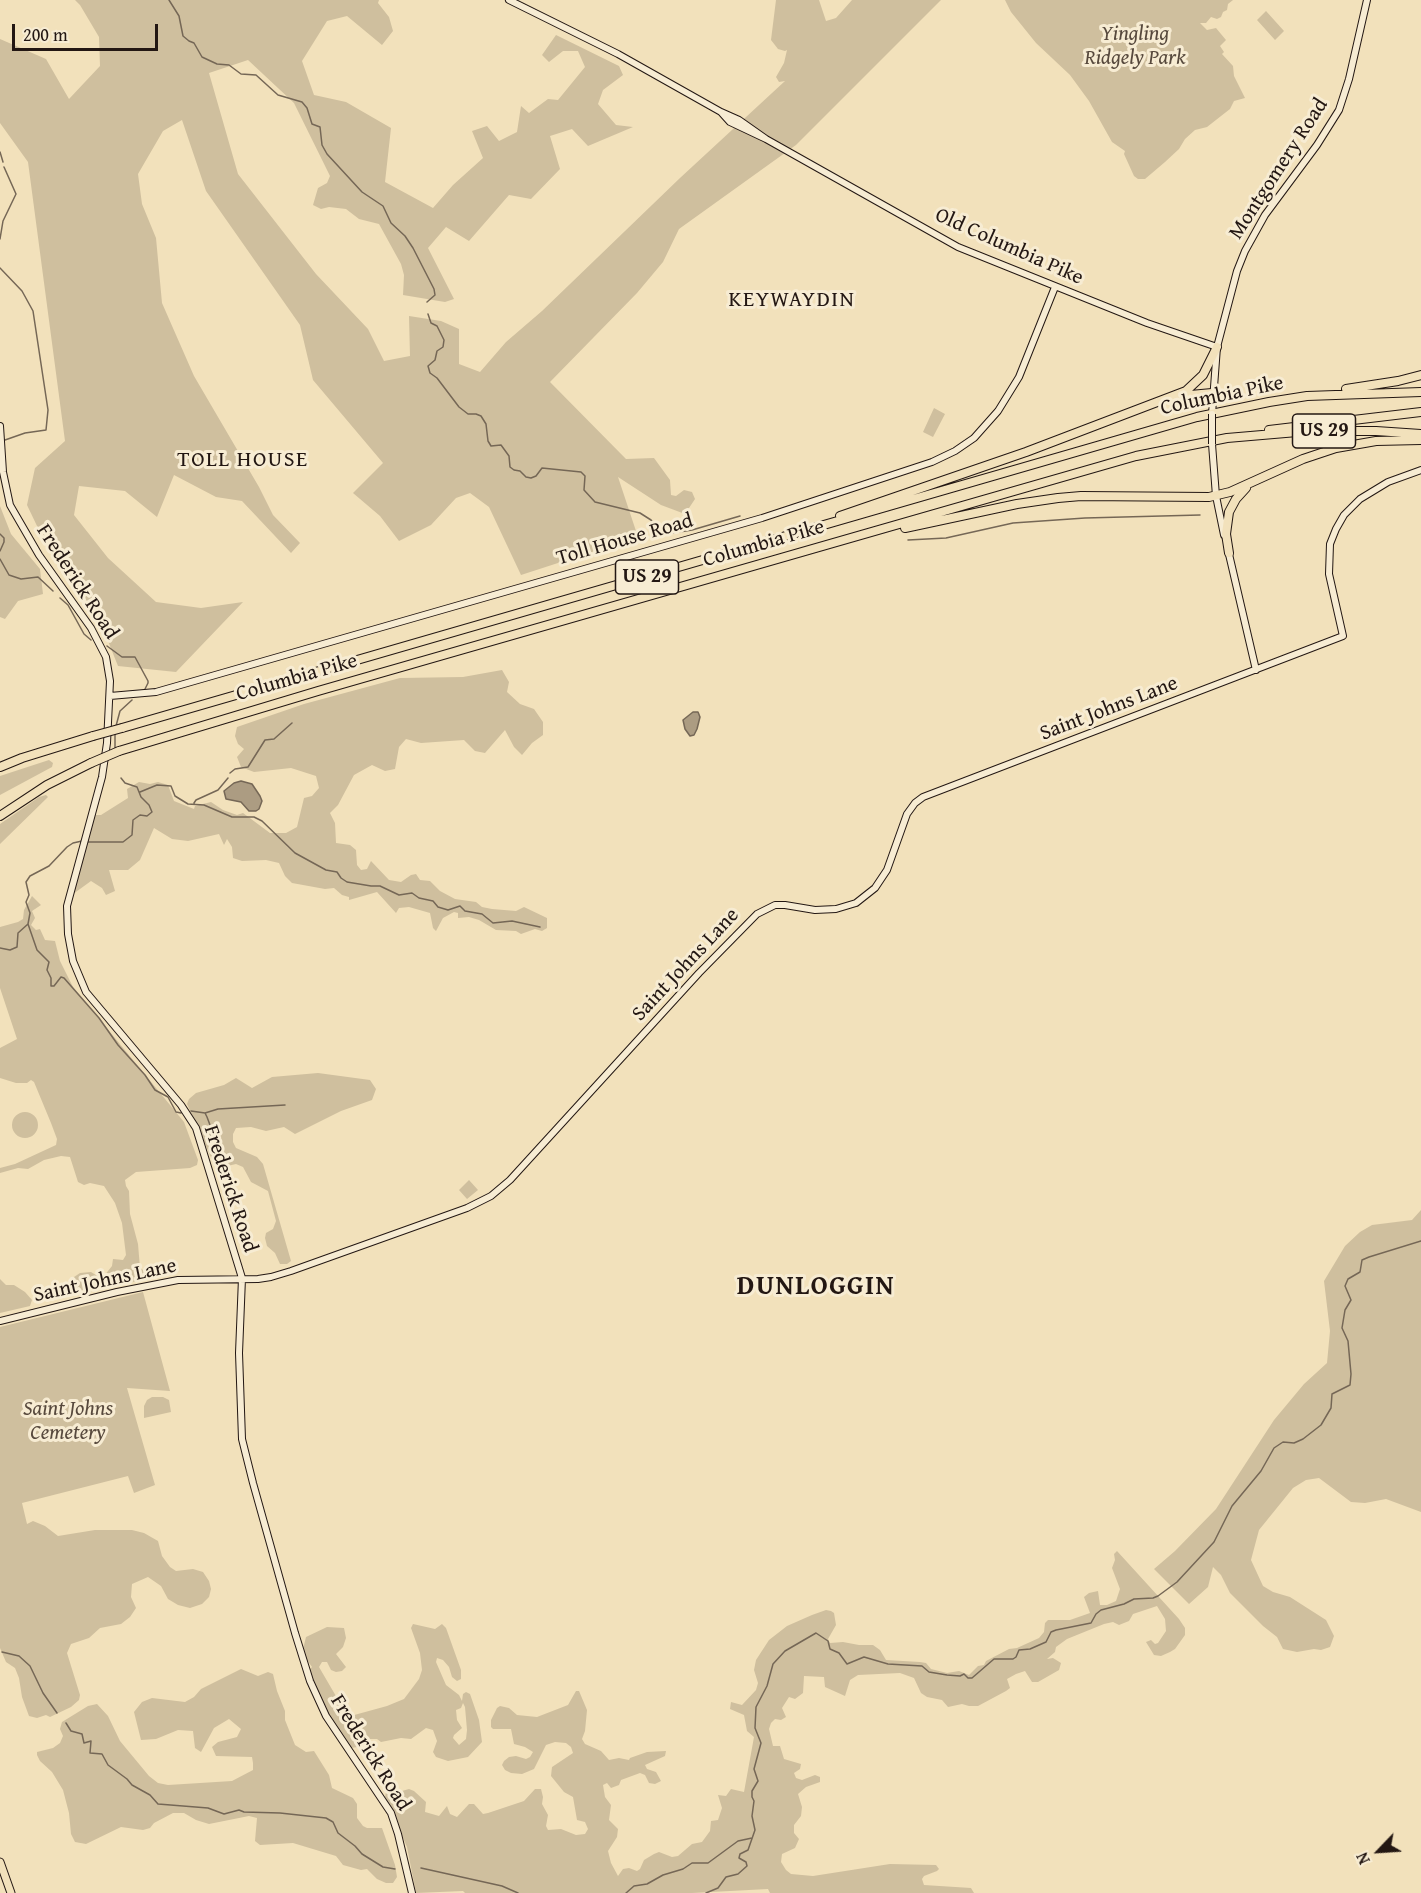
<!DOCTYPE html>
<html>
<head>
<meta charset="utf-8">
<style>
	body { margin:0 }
	#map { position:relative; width:1421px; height:1893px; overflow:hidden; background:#f2e1bb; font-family:"Gentium Book Plus",serif }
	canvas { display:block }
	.north { position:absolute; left:1349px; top:1821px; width:60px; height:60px; -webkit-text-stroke:4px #f7ecd3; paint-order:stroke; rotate:245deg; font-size:16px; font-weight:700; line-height:24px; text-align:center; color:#231713 }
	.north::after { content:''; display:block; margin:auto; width:21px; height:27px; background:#231713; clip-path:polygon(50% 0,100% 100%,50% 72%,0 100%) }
	.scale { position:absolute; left:12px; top:24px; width:146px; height:27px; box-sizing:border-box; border:3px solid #231713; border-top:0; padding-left:8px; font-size:18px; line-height:21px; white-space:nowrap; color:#231713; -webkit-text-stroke:4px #f7ecd3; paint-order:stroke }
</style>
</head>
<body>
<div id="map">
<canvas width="1421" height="1893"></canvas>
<div class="north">N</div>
<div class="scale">200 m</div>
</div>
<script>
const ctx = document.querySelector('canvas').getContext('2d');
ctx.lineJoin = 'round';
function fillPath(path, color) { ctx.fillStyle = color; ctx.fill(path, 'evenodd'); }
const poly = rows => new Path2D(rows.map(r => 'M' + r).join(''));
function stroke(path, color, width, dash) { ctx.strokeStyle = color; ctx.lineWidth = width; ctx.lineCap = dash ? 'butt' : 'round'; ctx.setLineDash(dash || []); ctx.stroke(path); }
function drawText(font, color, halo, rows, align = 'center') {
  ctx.font = font + ' "Gentium Book Plus",serif'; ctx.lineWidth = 6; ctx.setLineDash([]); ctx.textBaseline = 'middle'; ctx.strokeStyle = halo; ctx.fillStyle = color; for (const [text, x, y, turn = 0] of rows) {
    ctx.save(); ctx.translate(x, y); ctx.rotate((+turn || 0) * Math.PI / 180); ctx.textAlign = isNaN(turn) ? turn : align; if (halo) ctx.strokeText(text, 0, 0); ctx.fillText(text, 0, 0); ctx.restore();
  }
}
fillPath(poly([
	[75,0,379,0,378,3,389,17,393,31,382,45,347,16,327,21,302,61,314,95,346,102,391,128,385,182,433,208,453,185,483,158,472,131,487,126,499,141,517,132,521,106,529,113,548,99,558,100,585,67,578,51,563,51,549,62,542,55,556,35,619,66,623,75,603,90,598,104,616,125,633,127,588,146,572,129,550,136,560,169,531,199,509,195,469,241,446,227,428,248,454,299,445,302,403,295,404,275,401,264,379,224,359,219,346,209,329,207,321,209,313,205,318,188,327,183,330,176,294,103,248,60,209,73,238,174,316,274,368,329,384,361,410,356,409,316,441,321,459,329,459,364,480,372,506,342,542,311,680,178,785,81,779,82,776,77,784,63,787,50,785,51,778,49,771,40,776,0,819,0,826,21,836,18,852,0,941,0,796,145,679,229,663,262,637,293,550,382,626,459,654,458,670,480,671,495,676,496,684,490,692,492,695,499,685,514,661,505,618,477,638,537,521,575,489,507,470,493,456,498,431,525,399,541,380,516,353,493,383,463,313,380,300,325,206,191,182,120,163,131,138,174,142,204,156,238,162,303,194,376,259,487,273,515,300,543,291,553,242,501,216,497,174,475,157,517,125,491,79,486,74,515,108,558,156,602,201,608,243,602,176,672,118,666,98,616,48,549,27,505,35,468,65,441,28,162,0,123,0,39,46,59,69,99,100,66,99,37,80,5],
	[1005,0,1233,0,1228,4,1227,10,1223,12,1221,17,1217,19,1211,17,1206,23,1200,23,1207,30,1216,28,1226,40,1220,46,1224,52,1222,54,1233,66,1234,76,1245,98,1234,101,1230,109,1207,127,1195,130,1185,139,1179,149,1165,162,1145,179,1138,179,1134,176,1124,154,1125,151,1112,142,1089,101,1070,75,1036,43,1011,12],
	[1266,11,1284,31,1275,40,1257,20],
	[934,408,945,414,933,437,923,432],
	[0,506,11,534,40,569,43,594,18,601,5,619,0,617],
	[502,670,509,682,507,692,520,704,534,709,543,722,543,735,532,743,522,755,514,747,505,730,485,753,475,751,464,740,421,743,406,739,399,747,395,769,385,771,372,765,354,775,338,805,330,813,335,823,336,843,350,845,356,850,357,865,361,870,367,869,371,861,389,880,401,882,411,875,416,874,420,880,430,881,440,891,455,899,476,902,482,907,492,909,516,911,524,907,547,918,547,928,542,931,535,929,521,934,516,931,496,930,479,920,469,917,458,918,458,913,454,912,443,918,436,931,433,928,430,913,409,907,399,908,396,913,377,892,349,900,349,897,342,895,334,888,325,889,292,883,285,876,279,863,266,860,242,861,233,858,232,847,227,839,224,845,219,834,188,841,172,839,154,828,140,860,128,870,109,870,115,891,106,895,102,888,91,881,69,897,92,815,101,815,128,798,127,789,139,782,150,784,158,782,168,785,174,801,194,809,195,806,211,802,223,810,237,815,243,813,270,833,286,833,297,827,304,798,312,796,319,788,316,776,291,768,254,772,241,767,237,757,244,749,238,744,235,736,237,727,304,704,400,678,463,677],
	[49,760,53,763,52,767,0,795,0,776],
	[46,795,48,797,0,844,0,824,39,797],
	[32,896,41,905,32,911,35,918,31,925,36,930,40,929,45,940,55,941,60,961,73,987,184,1122,198,1160,197,1165,190,1168,136,1172,125,1180,126,1186,129,1191,130,1214,138,1244,140,1268,143,1270,145,1274,142,1279,137,1281,93,1291,84,1292,78,1289,75,1284,74,1277,80,1273,91,1272,99,1277,104,1276,112,1266,113,1259,123,1260,126,1255,122,1223,115,1203,104,1186,90,1183,84,1185,78,1182,70,1157,61,1156,44,1160,28,1169,18,1168,0,1173,0,1168,15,1164,56,1145,57,1139,51,1123,34,1082,31,1080,27,1083,16,1083,0,1078,0,1048,17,1039,0,988,0,927,18,922,23,919,24,910],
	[318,1073,370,1080,376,1089,372,1100,341,1111,295,1134,284,1127,266,1131,251,1127,236,1128,233,1134,233,1142,236,1148,257,1157,263,1164,291,1261,287,1264,280,1264,275,1253,267,1246,265,1238,266,1233,273,1229,276,1221,268,1191,251,1182,243,1167,236,1164,223,1167,214,1164,187,1104,189,1099,196,1093,224,1085,236,1078,252,1088,272,1077],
	'12 1125a13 13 0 1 1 26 0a13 13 0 1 1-26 0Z',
	[469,1180,478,1190,467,1199,459,1190],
	[1421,1210,1421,1512,1386,1499,1365,1503,1351,1502,1319,1478,1306,1480,1293,1488,1259,1530,1251,1560,1263,1586,1273,1592,1290,1597,1326,1620,1334,1636,1330,1647,1321,1650,1314,1649,1297,1652,1283,1649,1277,1637,1263,1626,1230,1593,1221,1575,1213,1567,1208,1587,1189,1604,1154,1569,1175,1551,1216,1509,1274,1420,1304,1384,1327,1363,1330,1331,1324,1281,1345,1246,1360,1232,1372,1225,1412,1220],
	[0,1279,6,1285,14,1285,25,1292,32,1300,30,1306,0,1313],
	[143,1292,170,1391,127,1388,155,1485,134,1493,128,1476,22,1503,27,1524,33,1521,45,1526,58,1536,95,1530,132,1530,144,1533,158,1541,162,1556,170,1567,176,1571,193,1569,203,1572,209,1581,211,1589,209,1597,202,1604,190,1608,178,1605,168,1599,161,1586,148,1577,132,1584,131,1597,136,1608,130,1617,121,1624,100,1628,89,1638,71,1644,67,1653,80,1695,79,1700,71,1707,50,1717,46,1715,37,1718,29,1716,22,1697,19,1678,15,1668,6,1662,0,1648,0,1327],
	[152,1397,163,1397,169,1400,171,1412,144,1418,144,1406,147,1400],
	[1117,1551,1179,1619,1185,1628,1185,1635,1175,1649,1170,1652,1161,1656,1154,1655,1146,1642,1151,1640,1155,1644,1158,1643,1166,1631,1165,1619,1157,1606,1133,1614,1129,1621,1119,1625,1113,1622,1104,1624,1067,1639,1056,1647,1055,1652,1047,1659,1053,1658,1061,1663,1059,1670,1038,1682,1032,1682,1025,1671,1016,1674,1007,1679,1010,1688,1006,1691,978,1706,969,1706,962,1704,948,1707,942,1700,927,1697,921,1693,914,1678,900,1673,858,1675,850,1680,845,1696,825,1687,824,1677,804,1676,803,1693,795,1699,789,1697,782,1708,786,1717,781,1720,775,1719,771,1723,769,1729,773,1746,780,1746,784,1759,801,1764,800,1769,794,1773,796,1778,802,1780,815,1775,820,1777,820,1782,806,1787,798,1794,802,1807,801,1816,794,1825,794,1833,799,1839,795,1848,782,1854,781,1862,786,1870,791,1874,813,1876,890,1864,936,1865,939,1869,937,1871,924,1876,922,1879,924,1885,971,1888,974,1893,770,1893,768,1889,692,1893,465,1893,463,1891,416,1893,407,1847,385,1797,386,1792,389,1791,402,1791,409,1789,414,1791,426,1802,425,1812,439,1816,447,1806,450,1814,457,1817,469,1804,474,1804,483,1814,488,1813,524,1801,535,1789,541,1789,543,1797,542,1804,548,1815,546,1826,548,1830,561,1829,576,1835,585,1834,588,1829,585,1822,577,1820,573,1797,564,1792,551,1776,552,1767,573,1753,571,1747,566,1743,555,1742,546,1745,534,1769,522,1774,511,1773,505,1770,502,1765,504,1761,509,1757,516,1756,526,1759,530,1757,533,1752,525,1747,514,1744,511,1729,493,1729,491,1727,491,1720,497,1708,500,1706,509,1708,517,1715,537,1717,568,1705,576,1691,579,1691,587,1710,585,1731,582,1739,585,1744,601,1751,609,1760,619,1758,629,1760,630,1758,647,1752,666,1751,665,1756,645,1765,647,1769,656,1772,661,1781,655,1784,649,1783,645,1775,640,1773,621,1780,619,1785,611,1788,607,1783,603,1785,605,1797,611,1805,609,1820,618,1829,617,1837,608,1851,611,1863,618,1876,623,1869,629,1868,637,1871,640,1869,644,1860,654,1854,659,1852,672,1857,678,1856,692,1844,702,1842,710,1831,711,1821,718,1820,722,1808,718,1795,726,1796,731,1789,744,1792,754,1737,747,1731,744,1715,730,1709,731,1702,742,1705,756,1690,758,1683,754,1670,756,1660,769,1640,787,1626,812,1615,826,1610,831,1611,834,1613,836,1625,828,1639,830,1643,843,1642,859,1645,873,1645,880,1650,886,1660,920,1662,926,1663,931,1669,947,1673,959,1671,969,1675,978,1666,984,1665,986,1661,1009,1649,1017,1648,1039,1638,1044,1632,1045,1623,1048,1620,1070,1620,1090,1613,1084,1597,1089,1593,1098,1591,1100,1605,1107,1605,1116,1601,1120,1589,1112,1568,1115,1560,1114,1554],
	[413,1624,435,1629,442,1624,446,1628,461,1670,461,1679,457,1681,452,1677,449,1667,443,1660,437,1658,436,1662,446,1685,459,1695,462,1701,463,1694,466,1692,470,1694,479,1720,482,1742,468,1757,448,1761,436,1757,433,1752,437,1741,433,1730,426,1728,411,1739,401,1738,381,1742,377,1739,368,1739,358,1747,350,1748,324,1706,311,1676,310,1669,312,1667,302,1653,306,1637,327,1627,344,1628,346,1638,343,1647,336,1654,346,1667,342,1671,336,1672,331,1670,327,1662,322,1662,319,1667,340,1703,342,1713,347,1717,387,1706,404,1699,419,1679,422,1670,420,1653,411,1628],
	[463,1703,465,1707,467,1730,466,1739,459,1745,453,1738,454,1735,462,1728,457,1720,456,1710,461,1708],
	[241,1669,258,1676,268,1672,273,1674,277,1691,285,1711,285,1720,295,1745,306,1752,314,1751,329,1775,332,1788,353,1798,357,1804,357,1818,363,1826,367,1828,382,1828,395,1865,397,1877,393,1883,386,1883,377,1879,367,1869,361,1870,343,1865,336,1856,293,1843,260,1845,255,1841,257,1818,249,1816,209,1824,196,1820,184,1813,173,1813,154,1823,150,1828,143,1830,121,1827,86,1844,75,1842,71,1834,69,1813,63,1790,52,1772,40,1761,37,1755,37,1752,53,1748,60,1743,63,1736,60,1729,62,1722,88,1706,97,1704,108,1716,120,1741,149,1776,158,1783,168,1785,232,1781,253,1770,253,1763,252,1757,216,1756,212,1747,218,1742,237,1737,241,1729,229,1719,214,1728,201,1752,195,1748,193,1731,178,1730,156,1739,141,1740,134,1712,142,1702,152,1698,185,1702,194,1697,201,1689]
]), '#cfbf9e');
const water = poly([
	[693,712,698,712,700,717,697,729,694,735,690,736,685,729,683,720,693,712],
	[241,781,252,784,260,796,262,801,259,809,256,811,249,811,241,802,226,799,224,791,234,783,241,781]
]);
fillPath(water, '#ac9c82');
stroke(water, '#756756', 1.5);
stroke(poly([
	[169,0,179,16,183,36,189,41,194,43,202,57,217,64,229,65,241,74,256,75,278,95,302,102,307,108,312,124,320,127,322,145,327,154,362,192,383,206,391,223,405,236,413,248,434,289,435,295,427,302],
	[0,152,3,162],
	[0,239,3,221,16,194,4,167],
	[0,268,22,291,33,311,48,410,46,430,25,433,5,440],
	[428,314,431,323,437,326,444,340,443,347,437,351,435,360,428,366,430,373,437,378,459,407,468,414,476,414,481,416,486,424,488,441,491,446,501,445,509,456,510,467,514,470,520,471,526,477,531,478,536,476,542,468,581,472,585,476,584,490,595,502,640,513,651,520,655,525,651,529,652,533,660,535,692,530,740,516],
	[0,534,4,538,4,542,0,551],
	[908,540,946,538,1013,523,1085,518,1200,515],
	[0,559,9,575,21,579,38,577,53,591],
	[60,598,68,605,84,634,91,640],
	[107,646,122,657,135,657,148,681,148,683,145,689],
	[116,726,120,711,132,700],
	[115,750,115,734],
	[230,773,235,769,248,767,265,740,274,739,292,723],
	[140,792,157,785,171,786,175,796,188,804,204,805,232,817,254,817,262,821,295,853,326,870,337,872,341,878,347,882,371,886,380,886,399,895,412,893,419,898,433,901,438,907,448,910,460,906,465,911,482,914,493,923,512,921,540,927],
	[194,803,196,800,218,790,228,778],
	[86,842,123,842,132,835,133,820,140,815,147,816,152,812,149,805,141,797,137,787,125,783,121,778],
	[28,924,37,950,49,962,47,970,51,978,51,986,54,986,61,977,64,978,99,1018,118,1045,145,1075,155,1090,168,1097,176,1112,181,1113],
	[0,948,10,950,17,947,18,933,28,924,30,913,26,902,29,895,26,882,30,876,49,866,67,847,73,843,82,841],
	[191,1111,205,1113,207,1117,210,1125,211,1148,218,1170],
	[205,1113,218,1109,285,1105],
	[2,1652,19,1656,30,1666,43,1693,57,1713],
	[66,1723,71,1731,82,1734,84,1743,91,1741,90,1753,102,1754,108,1765,127,1779,132,1785,150,1795,158,1804,208,1808,224,1814,239,1810,244,1812,280,1813,326,1818,333,1822,338,1833,355,1846,362,1854,383,1867,395,1869],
	[421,1868,502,1886,518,1893],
	[626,1893,634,1886,647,1884,663,1875,683,1869,692,1863,708,1863,738,1841,752,1838],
	[706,1893,718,1888,726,1877,738,1874,747,1866,746,1862,739,1858,740,1854,748,1850,755,1830,752,1816,754,1801,752,1797,752,1791,758,1781,754,1769,761,1743,755,1728,756,1707,767,1686,773,1664,785,1651,816,1633,828,1641,830,1649,839,1653,847,1664,864,1657,888,1664,922,1666,929,1672,947,1675,960,1676,964,1674,968,1678,972,1678,994,1659,1013,1659,1016,1657,1019,1650,1030,1649,1046,1642,1051,1632,1056,1630,1091,1623,1096,1614,1101,1610,1124,1604,1134,1599,1153,1598,1158,1596,1177,1582,1214,1542,1232,1506,1261,1471,1274,1448,1283,1442,1294,1443,1303,1439,1321,1425,1331,1408,1332,1394,1350,1385,1351,1374,1348,1341,1342,1328,1345,1310,1351,1300,1345,1286,1348,1279,1360,1272,1362,1260,1369,1257,1421,1241]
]), '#756756', 1.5);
const secondary = poly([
	[509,0,618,54,721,112],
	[766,139,730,122,721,112,739,120,766,139,958,247,1147,323,1217,347],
	[1212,414,1217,347,1237,271,1245,251,1265,215,1317,145,1339,110,1349,79,1367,0],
	[0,426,3,472,10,505,39,555,91,628,106,657,110,681,107,743,102,777,67,906,68,934,73,961,86,992,181,1105,196,1128,242,1278,239,1353,242,1439,253,1483,295,1633,310,1681,326,1716,391,1813,398,1834,412,1893],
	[1212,444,1216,496,1224,535],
	[1228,550,1256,670],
	[110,696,156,692,762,518,932,462,955,451,974,438,998,411,1019,377,1055,287],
	[0,1321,117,1292,178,1280,258,1279,271,1277,291,1271,467,1208,491,1196,510,1180,699,973,757,914,775,905,785,905,815,910,836,909,856,903,875,888,887,870,907,814,915,803,923,797,1343,636,1329,574,1330,544,1336,529,1344,515,1360,499,1388,482,1421,470]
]);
const primary = poly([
	[0,1862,11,1893]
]);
const highway = poly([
	[1346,389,1398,381,1421,375],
	[1180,396,1212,393],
	[1269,430,1421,412],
	[840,516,1026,452,1186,391,1203,375,1217,347],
	[905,528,1017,504,1058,498,1081,496,1209,497,1230,492,1303,459,1336,448,1376,441,1421,440],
	[1229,553,1226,534,1229,512,1236,499,1246,488],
	[122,728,1197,417,1269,402,1307,396,1421,392],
	[119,751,318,691,1136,456,1227,438,1309,431,1376,431,1421,434],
	[0,767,22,758,93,736],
	[0,816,47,785,91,763]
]);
stroke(secondary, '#231713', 8);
stroke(primary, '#231713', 9);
stroke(highway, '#231713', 10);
stroke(secondary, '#f7ecd3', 6);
stroke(primary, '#f2e1bb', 7);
stroke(highway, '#f2e1bb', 8);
const secondaryBridge = poly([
	[1212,444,1212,414]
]);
const highwayBridge = poly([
	[93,736,122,728],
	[91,763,119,751]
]);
stroke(secondaryBridge, '#231713', 8, []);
stroke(highwayBridge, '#231713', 10, []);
stroke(secondaryBridge, '#f7ecd3', 6);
stroke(highwayBridge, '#f2e1bb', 8);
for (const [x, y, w] of [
	[1324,431,63],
	[647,577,63]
]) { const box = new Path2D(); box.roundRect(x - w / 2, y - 17, w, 34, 4.5); ctx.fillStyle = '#f7ecd3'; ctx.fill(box); stroke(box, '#231713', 1.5); }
drawText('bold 20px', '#231713', null, [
	["US 29",1324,431],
	["US 29",647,577]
]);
drawText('italic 21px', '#57493d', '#f7ecd3', [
	["Yingling",1135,35],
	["Ridgely Park",1135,59],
	["Saint Johns",68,1410],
	["Cemetery",68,1434]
]);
drawText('21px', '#231713', '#f7ecd3', [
	["Montgomery Road",1279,169,-57],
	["Old Columbia Pike",1009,247,24],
	["Columbia Pike",1222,396,-12],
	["Toll House Road",625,540,-16],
	["Columbia Pike",764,544,-16],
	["Frederick Road",77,582,57],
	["Columbia Pike",297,678,-16],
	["Saint Johns Lane",1109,709,-21],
	["Saint Johns Lane",686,965,-47],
	["Frederick Road",230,1189,72],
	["Saint Johns Lane",105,1281,-12],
	["Frederick Road",370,1753,58]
]);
ctx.letterSpacing = '1.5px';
drawText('22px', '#231713', '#f7ecd3', [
	["KEYWAYDIN",792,300],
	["TOLL HOUSE",243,460]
]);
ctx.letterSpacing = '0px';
ctx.letterSpacing = '1.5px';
drawText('bold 27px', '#231713', '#f7ecd3', [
	["DUNLOGGIN",816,1287]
]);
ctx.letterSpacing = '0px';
</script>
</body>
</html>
